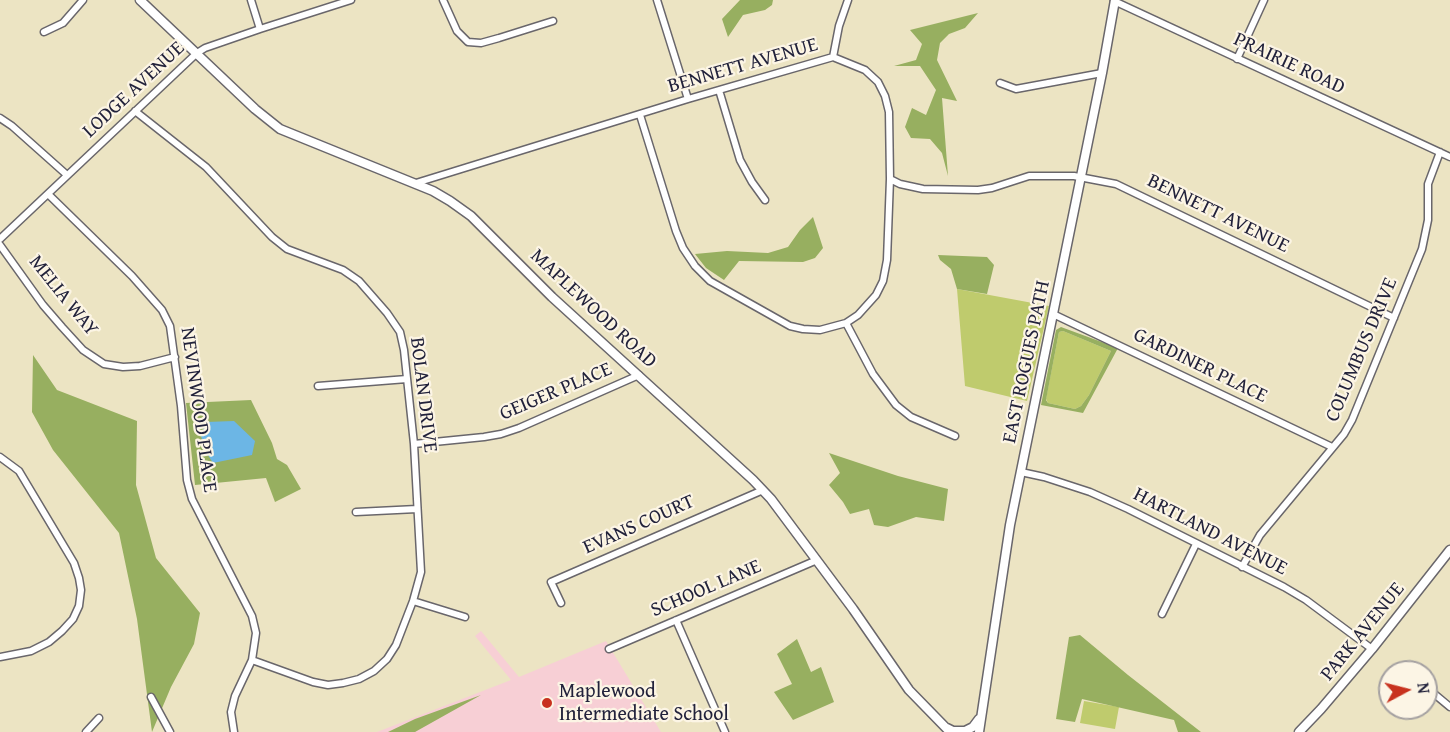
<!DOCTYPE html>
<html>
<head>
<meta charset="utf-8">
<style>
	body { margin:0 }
	#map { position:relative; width:1450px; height:732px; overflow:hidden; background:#ece4c3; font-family:"Gentium Book Plus",serif }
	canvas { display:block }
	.north { position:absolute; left:1378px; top:660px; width:60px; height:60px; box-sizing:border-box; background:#fcf5e5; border:2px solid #a5a1a1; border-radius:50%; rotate:83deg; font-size:16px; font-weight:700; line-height:24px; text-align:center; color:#22223b }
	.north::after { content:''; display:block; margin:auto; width:21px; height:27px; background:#c8321e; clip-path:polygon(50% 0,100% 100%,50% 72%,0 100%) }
</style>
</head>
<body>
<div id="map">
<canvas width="1450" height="732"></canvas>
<div class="north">N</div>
</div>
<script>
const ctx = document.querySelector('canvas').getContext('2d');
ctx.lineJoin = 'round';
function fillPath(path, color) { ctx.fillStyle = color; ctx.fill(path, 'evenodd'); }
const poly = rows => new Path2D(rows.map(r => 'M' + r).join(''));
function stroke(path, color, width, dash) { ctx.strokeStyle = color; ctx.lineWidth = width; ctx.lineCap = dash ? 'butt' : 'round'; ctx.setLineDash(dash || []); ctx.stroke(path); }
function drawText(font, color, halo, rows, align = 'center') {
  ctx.font = font + ' "Gentium Book Plus",serif'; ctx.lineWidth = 4.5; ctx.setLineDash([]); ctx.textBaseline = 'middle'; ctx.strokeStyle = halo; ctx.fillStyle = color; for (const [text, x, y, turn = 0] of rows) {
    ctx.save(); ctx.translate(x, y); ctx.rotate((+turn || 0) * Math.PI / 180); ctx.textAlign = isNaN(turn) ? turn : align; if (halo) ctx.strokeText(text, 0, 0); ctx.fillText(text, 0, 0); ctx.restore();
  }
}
fillPath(poly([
	[481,631,519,677,606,641,661,732,377,732,511,680,475,636]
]), '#f7cfd5');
fillPath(poly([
	[957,289,1049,306,1027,401,965,386],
	[1063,331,1111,351,1089,395,1081,406,1075,409,1048,403,1046,399,1059,332],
	[1084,701,1119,707,1115,729,1080,723]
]), '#bfcb6d');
fillPath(poly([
	[740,0,773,0,772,5,765,10,743,15,728,37,722,19],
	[978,13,965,28,949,34,940,43,937,60,957,101,942,98,948,176,942,153,930,139,911,138,905,127,912,108,926,115,936,90,920,66,894,66,916,60,922,44,910,30],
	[813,217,823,248,815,258,803,262,739,261,724,280,706,268,695,254,727,251,768,253,788,247,800,230],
	[938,255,987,257,994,265,987,294,957,289,951,269,940,260],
	[1061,327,1118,348,1083,413,1041,405,1056,330],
	[1063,331,1111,351,1089,395,1081,406,1075,409,1048,403,1046,400,1059,332],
	[33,355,57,390,137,421,136,485,156,558,200,613,194,644,171,687,152,732,137,619,119,533,53,450,32,412],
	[251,400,272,443,277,459,287,465,301,489,275,502,266,478,195,485,186,403],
	[829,453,898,476,948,489,944,521,916,517,888,527,874,525,869,509,850,514,843,502,829,485,840,473],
	[1080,635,1128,675,1201,732,1178,732,1174,720,1082,699,1075,722,1056,719,1069,637],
	[797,639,811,672,821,667,834,702,793,720,774,692,792,684,777,654],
	[481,695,415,732,388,732,415,719]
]), '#97af60');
fillPath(poly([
	[234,421,255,441,252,455,213,463,206,452,201,436,206,422]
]), '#6cb6e5');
const street = poly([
	[251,0,260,29],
	[443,0,457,31,468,42,481,43,499,38,553,21],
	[657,0,688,99],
	[1114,1,1450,157],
	[44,32,63,23,83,0],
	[833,57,839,26,848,0],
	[1237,59,1264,0],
	[1000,83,1016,89,1102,73],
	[719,90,740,160,752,182,765,200],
	[135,111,206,167,272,237,287,249,343,270,359,281,387,313,400,332,404,350,414,444,421,572,413,601,396,645,387,659,374,671,359,679,343,683,328,685,313,682,252,660],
	[640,115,676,231,683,248,695,266,710,281,790,326,803,329,820,330,846,323,858,315,876,295,883,281,887,260,890,179],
	[0,118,12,126,67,175],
	[416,183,688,99,833,57,865,70,878,82,885,96,889,112,890,179,900,184,923,189,978,190,992,188,1029,176,1074,176,1116,184,1394,318],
	[48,194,132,276,162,310,170,326,181,406,187,480,192,499,252,616,256,633,252,660,235,696,231,712,234,732],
	[0,239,197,53,205,48,260,29,351,0],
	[0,245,43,305,62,327,83,350,104,364,123,367,140,366,175,357],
	[1053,314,1332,447],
	[846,323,873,374,896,405,911,417,955,436],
	[318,386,407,379],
	[414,444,484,437,501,434,519,428,639,375],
	[0,457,19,471,74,563,79,578,81,590,79,606,73,619,62,631,49,642,31,651,0,657],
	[1021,472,1044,477,1090,492,1128,509,1284,587,1306,600,1372,649],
	[356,512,417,509],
	[1242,567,1260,535,1344,434,1352,420,1422,249,1428,220,1428,184,1440,152],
	[413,601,465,617],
	[561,603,551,582,763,490],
	[1162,614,1196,544],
	[676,620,725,732],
	[609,649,817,560],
	[1426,687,1450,707],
	[151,697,170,732],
	[86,732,99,718]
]);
const secondary = poly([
	[140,0,255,109,280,129,433,191,450,201,471,216,552,297,753,480,771,499,853,609,909,690,950,732],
	[947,728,953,731,965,731,973,727,979,719],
	[979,732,1010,525,1102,73,1115,0],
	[1299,732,1321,709,1372,649,1450,550]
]);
stroke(street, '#69666b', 9);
stroke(secondary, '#69666b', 11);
stroke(street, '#fff', 6);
stroke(secondary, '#fff', 8);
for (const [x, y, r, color] of [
	[547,703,6,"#c8321e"]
]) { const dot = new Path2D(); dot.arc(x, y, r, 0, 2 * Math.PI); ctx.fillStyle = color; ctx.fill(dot); stroke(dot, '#fcf5e5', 2); }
drawText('20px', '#22223b', '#fcf5e5', [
	["PRAIRIE ROAD",1289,64,25],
	["BENNETT AVENUE",743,66,-16],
	["LODGE AVENUE",134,90,-43],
	["BENNETT AVENUE",1218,214,26],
	["MELIA WAY",63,296,51],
	["MAPLEWOOD ROAD",593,309,43],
	["COLUMBUS DRIVE",1362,350,-67],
	["EAST ROGUES PATH",1027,362,-78],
	["GARDINER PLACE",1200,366,26],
	["GEIGER PLACE",556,392,-23],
	["BOLAN DRIVE",423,395,83],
	["NEVINWOOD PLACE",198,410,82],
	["EVANS COURT",639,525,-24],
	["HARTLAND AVENUE",1210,532,27],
	["SCHOOL LANE",706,589,-23],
	["PARK AVENUE",1363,632,-51]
]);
drawText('20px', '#22223b', '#fcf5e5', [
	["Maplewood",559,692],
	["Intermediate School",559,715]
], 'left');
</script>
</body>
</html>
